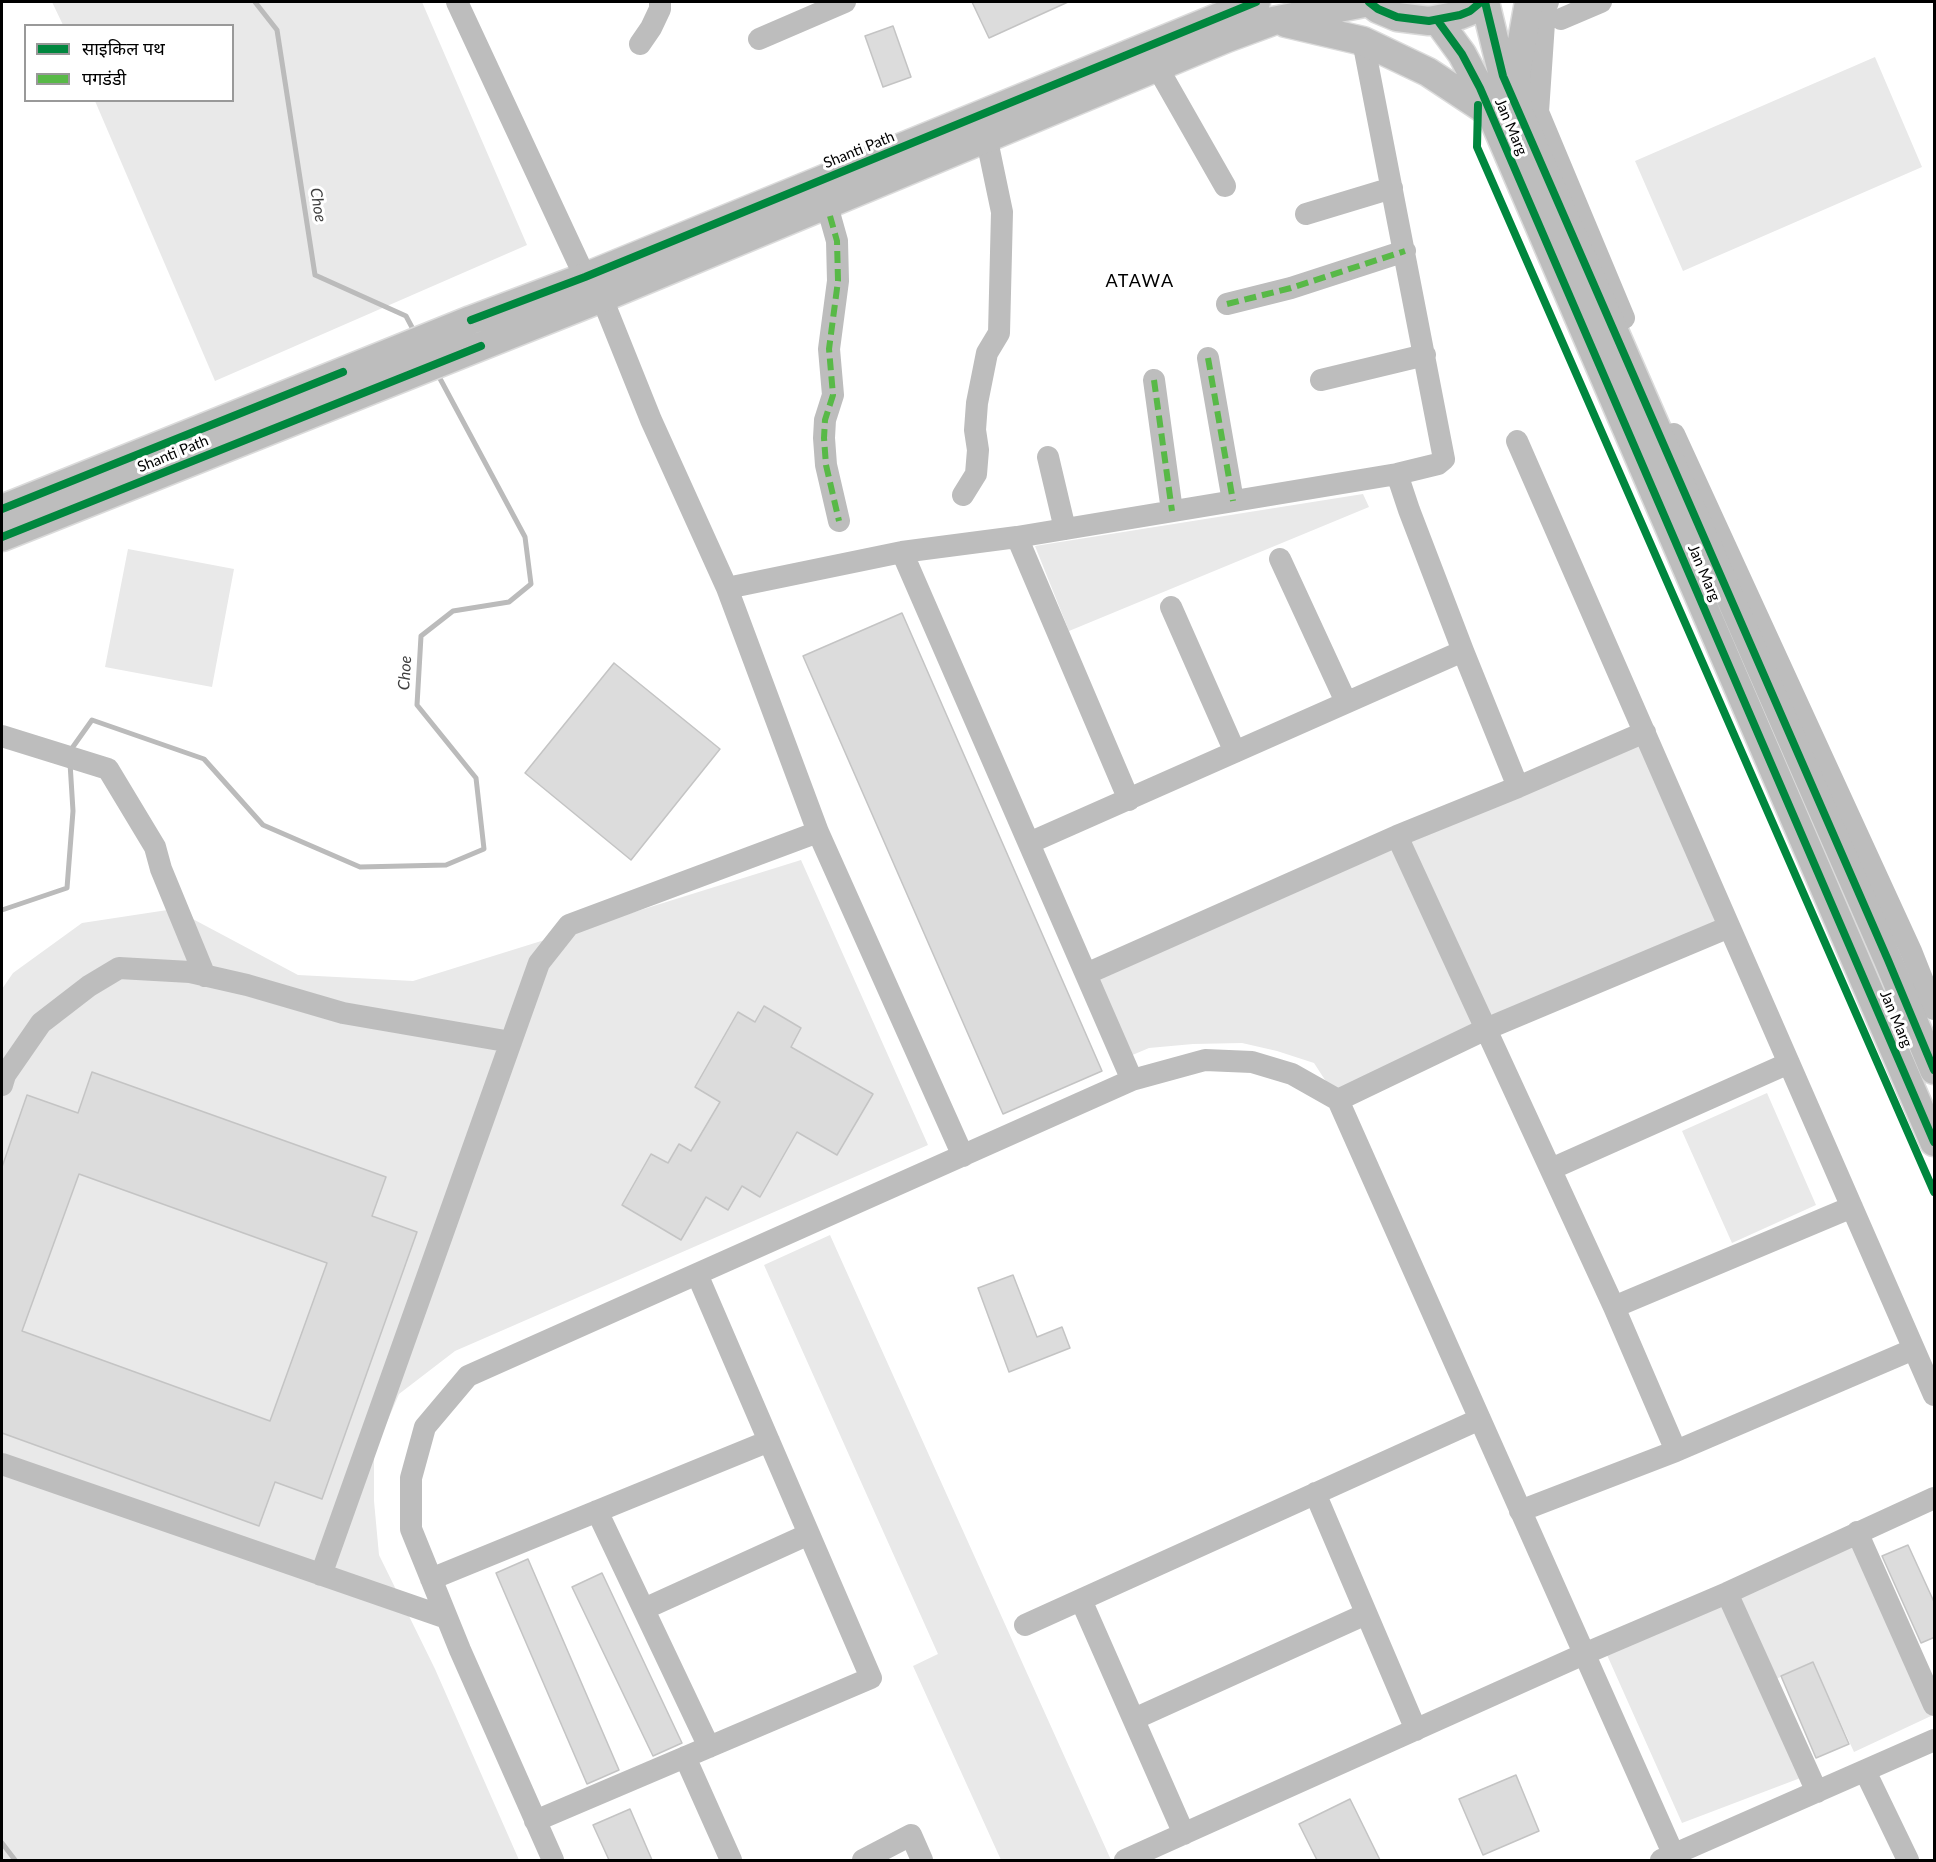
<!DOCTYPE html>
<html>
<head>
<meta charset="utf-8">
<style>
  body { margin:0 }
  #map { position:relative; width:1936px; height:1862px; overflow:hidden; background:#fff; font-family:Lato,"Noto Sans Devanagari",sans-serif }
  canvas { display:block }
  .frame { position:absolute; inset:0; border:3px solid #000; pointer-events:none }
  .legend { position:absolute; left:24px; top:24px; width:210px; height:78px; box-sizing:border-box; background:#fff; border:2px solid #999; margin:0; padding:8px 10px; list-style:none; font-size:18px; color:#000 }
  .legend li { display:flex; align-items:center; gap:12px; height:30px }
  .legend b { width:30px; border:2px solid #999 }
</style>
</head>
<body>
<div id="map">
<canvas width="1936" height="1862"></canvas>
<div class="frame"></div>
<ul class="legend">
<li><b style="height:8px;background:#00873e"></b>साइकिल पथ</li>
<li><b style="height:8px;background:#58b947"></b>पगडंडी</li>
</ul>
</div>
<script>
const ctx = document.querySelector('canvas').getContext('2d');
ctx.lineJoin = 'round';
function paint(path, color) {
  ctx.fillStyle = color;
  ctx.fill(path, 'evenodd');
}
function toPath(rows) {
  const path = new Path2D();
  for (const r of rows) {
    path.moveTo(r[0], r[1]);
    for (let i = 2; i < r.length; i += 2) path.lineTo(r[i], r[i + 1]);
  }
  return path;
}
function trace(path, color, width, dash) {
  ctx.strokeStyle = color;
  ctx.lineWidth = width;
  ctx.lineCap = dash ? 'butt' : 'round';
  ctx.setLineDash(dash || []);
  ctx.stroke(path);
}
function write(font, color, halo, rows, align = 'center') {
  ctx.font = font + ' Lato,sans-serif';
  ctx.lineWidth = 6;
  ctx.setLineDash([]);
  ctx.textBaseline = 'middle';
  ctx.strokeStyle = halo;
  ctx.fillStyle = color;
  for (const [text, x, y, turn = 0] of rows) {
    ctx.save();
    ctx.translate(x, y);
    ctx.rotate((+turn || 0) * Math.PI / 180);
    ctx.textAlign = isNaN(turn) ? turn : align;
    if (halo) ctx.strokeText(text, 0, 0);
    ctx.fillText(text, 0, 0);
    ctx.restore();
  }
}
paint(toPath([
  [52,2,422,2,527,245,215,381,95,101,232,100,232,26,63,25],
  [1404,2,1454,2,1437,7,1424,7],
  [1875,57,1922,167,1683,271,1635,161],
  [1363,494,1369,507,1069,631,1035,546],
  [128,549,234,569,212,687,105,667],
  [1645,732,1729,927,1338,1100,1314,1063,1277,1051,1242,1043,1193,1044,1149,1048,1123,1059,1086,974],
  [801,860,928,1145,455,1351,399,1394,374,1452,374,1501,379,1555,435,1669,519,1860,2,1860,2,989,13,973,82,923,174,909,298,975,413,981],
  [1767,1093,1816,1205,1732,1243,1682,1131],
  [830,1235,1111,1860,1001,1860,913,1666,938,1654,764,1265],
  [1850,1536,1931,1716,1854,1752,1813,1663,1776,1679,1735,1589],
  [1720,1596,1803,1777,1682,1823,1603,1646]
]), '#e9e9e9');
trace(toPath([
  [255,2,277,30,315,275,406,316,415,333],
  [70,751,92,720,204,759,263,825,360,867,446,865,484,849,476,778,417,705,421,636,453,611,509,602,531,584,525,537,437,373],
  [2,910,67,888,73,811,70,763],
  [2,1843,15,1860]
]), '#bbb', 5);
const building = toPath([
  [972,2,1068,2,989,38,972,2],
  [893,26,911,77,883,87,865,36,893,26],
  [902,613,1102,1071,1003,1114,803,656,902,613],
  [614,663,720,749,631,860,525,773,614,663],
  [764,1006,801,1028,791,1047,873,1094,837,1155,797,1132,760,1197,742,1186,728,1210,706,1197,681,1240,622,1205,651,1154,668,1163,679,1144,691,1151,720,1102,695,1087,738,1012,755,1022,764,1006],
  [92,1072,386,1177,372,1216,417,1232,322,1499,275,1482,259,1526,2,1433,2,1167,27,1095,78,1113,92,1072],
  [79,1174,327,1263,270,1421,22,1331,79,1174],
  [1013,1275,1037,1337,1062,1327,1070,1348,1009,1372,978,1288,1013,1275],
  [1908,1545,1935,1604,1935,1637,1921,1643,1882,1556,1908,1545],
  [528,1559,619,1770,587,1784,496,1573,528,1559],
  [602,1573,682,1743,653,1756,572,1587,602,1573],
  [1813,1662,1849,1744,1816,1758,1781,1676,1813,1662],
  [1516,1775,1539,1831,1483,1855,1459,1799,1516,1775],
  [1350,1799,1380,1860,1317,1860,1299,1824,1350,1799],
  [630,1809,652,1860,609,1860,593,1825,630,1809]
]);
paint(building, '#dcdcdc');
trace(building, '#c4c4c4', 1.5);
const major = toPath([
  [1369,2,1378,9,1397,17,1429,21,1460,15,1470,11,1481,2],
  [1485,2,1503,76,1888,960,1934,1070],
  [1438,21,1462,54,1480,88,1934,1142],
  [1286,23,1363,41,1428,72,1490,113],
  [1518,97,1516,74,1529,2],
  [2,509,471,320,585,277,1256,2],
  [2,537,602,298,1227,38,1273,21,1369,2]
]);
trace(major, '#dbdbdb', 31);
trace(toPath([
  [457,2,585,277],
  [1548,2,1545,8,1538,112,1624,318],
  [1561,19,1601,2],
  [759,39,845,2],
  [640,44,651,28,660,9,660,2],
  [1164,79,1225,186],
  [1306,214,1392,188],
  [830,216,837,241,838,281,829,349,833,395,825,420,824,438,826,465,839,521],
  [602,298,651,420,727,588,818,832,963,1156],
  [1227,304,1291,288,1405,251],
  [1208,358,1233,501],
  [1154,380,1172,511],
  [1321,380,1425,355],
  [1674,434,1911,951,1934,1009],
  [1517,441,1934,1395],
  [1048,457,1065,529],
  [1397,474,1409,510,1463,651,1518,787],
  [963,495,976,474,978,450,975,430,977,403,987,353,999,333,1002,212,989,150],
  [1017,537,1129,800],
  [902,552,1132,1080],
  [1280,559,1346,702],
  [727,588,902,552,1017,537,1397,474,1438,464,1444,459,1363,41],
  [1171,607,1235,752],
  [2,736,108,769,155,847,161,869,205,976],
  [1397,836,1614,1307,1676,1451],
  [1029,843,1463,651],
  [1086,974,1397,836,1518,787,1645,732],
  [2,1085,5,1075,41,1023,89,986,119,968,190,972,247,985,343,1013,511,1042],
  [1338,1100,1486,1029,1729,927],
  [1551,1169,1789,1063],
  [1614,1307,1852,1207],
  [2,1464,447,1618],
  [1315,1493,1416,1730],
  [597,1511,709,1747],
  [1520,1511,1676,1451,1914,1349],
  [1857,1532,1934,1705],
  [321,1575,539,963,569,925,818,832],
  [431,1579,769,1441],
  [1727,1593,1817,1792],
  [1081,1600,1184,1834],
  [644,1609,809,1534],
  [1025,1625,1480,1419],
  [1134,1719,1366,1614],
  [685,1757,731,1860],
  [1865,1771,1908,1860],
  [535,1821,871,1678,697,1274],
  [553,1860,460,1650,411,1529,411,1478,425,1427,468,1376,1132,1080,1205,1060,1252,1062,1292,1074,1338,1100,1676,1860],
  [863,1860,911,1835,922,1860],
  [1125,1860,1584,1654,1727,1593,1934,1498],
  [1661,1860,1934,1740]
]), '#bdbdbd', 22);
trace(major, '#bdbdbd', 28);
trace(toPath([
  [830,216,837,241,838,281,829,349,833,395,825,420,824,438,826,465,839,521],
  [1227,304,1291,288,1405,251],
  [1208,358,1233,501],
  [1154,380,1172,511]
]), '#58b947', 6, [12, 6]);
trace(toPath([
  [1369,2,1378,9,1397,17,1429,21,1460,15,1470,11,1481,2],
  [1485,2,1503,76,1888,960,1934,1070],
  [1438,21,1462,54,1480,88,1934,1142],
  [1478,105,1477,147,1934,1192],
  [471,320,585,277,1256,2],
  [2,509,343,372],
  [2,537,481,346]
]), '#00873e', 8);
write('15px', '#000', '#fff', [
  ["Jan Marg",1511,127,67],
  ["Shanti Path",859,150,-22],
  ["Shanti Path",173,454,-22],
  ["Jan Marg",1704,573,67],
  ["Jan Marg",1896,1019,67]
]);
write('italic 16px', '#3f3f3f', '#fff', [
  ["Choe",318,205,81],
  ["Choe",405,673,-86]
]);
ctx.letterSpacing = '1.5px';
write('18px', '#000', '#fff', [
  ["ATAWA",1140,281]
]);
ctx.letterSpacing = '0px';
</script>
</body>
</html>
